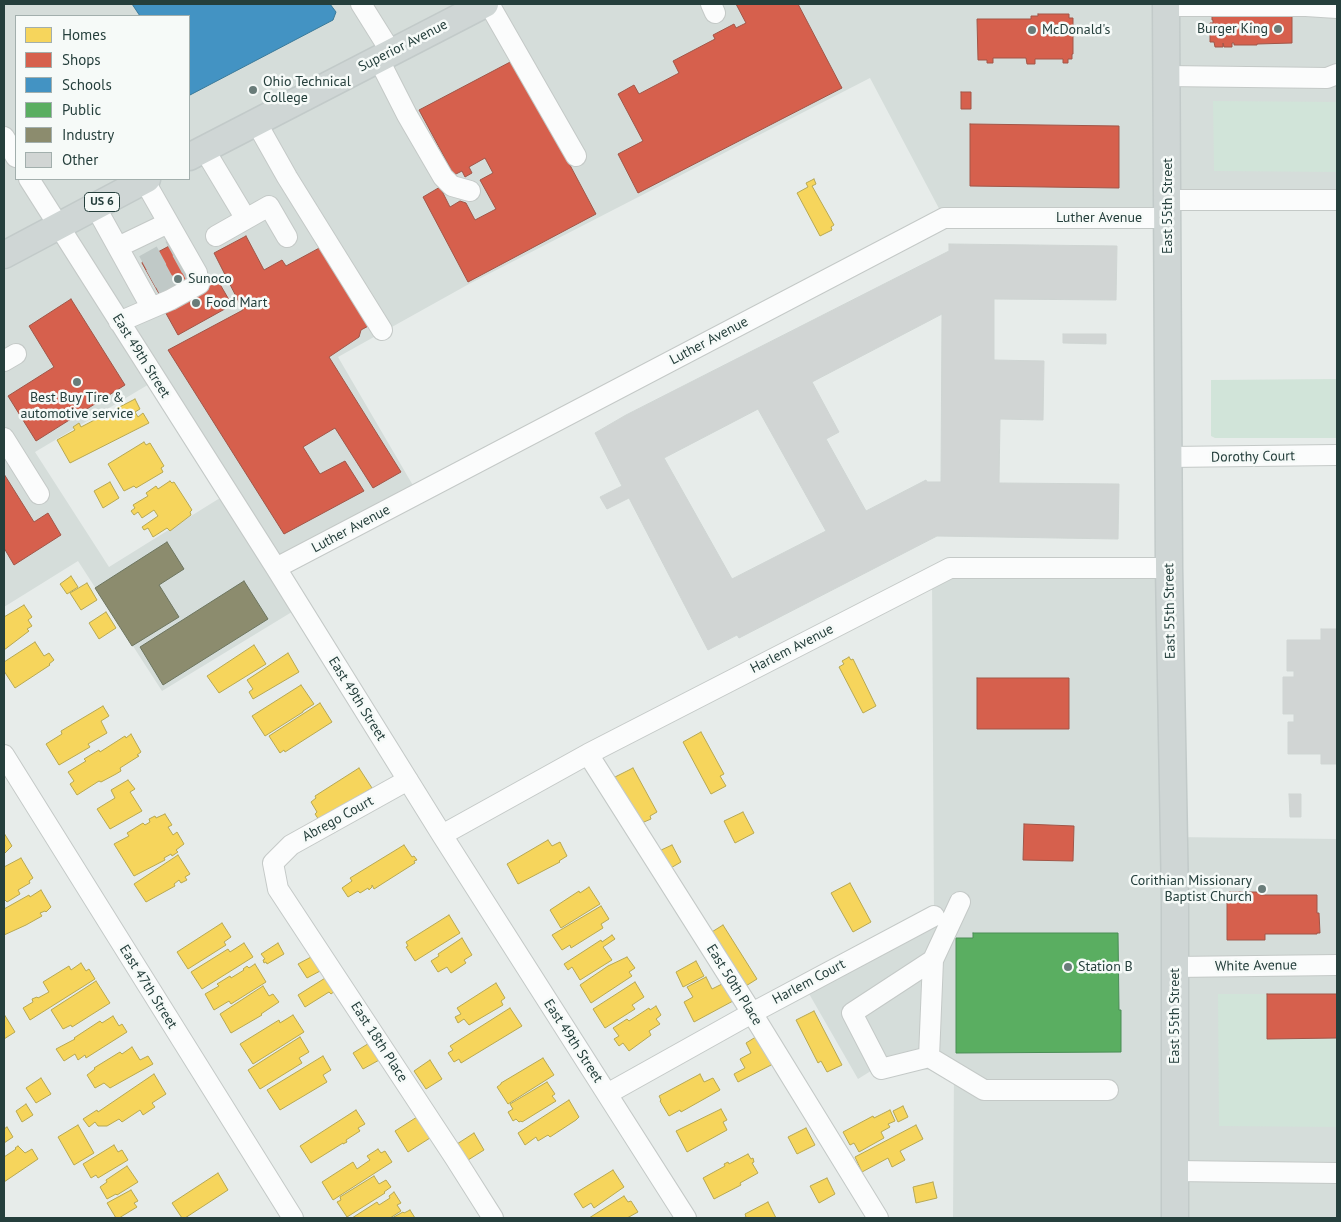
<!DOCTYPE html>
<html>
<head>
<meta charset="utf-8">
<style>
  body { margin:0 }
  #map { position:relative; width:1341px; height:1222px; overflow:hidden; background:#e7ecea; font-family:"PT Sans",sans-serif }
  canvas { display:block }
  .frame { position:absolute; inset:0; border:5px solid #253f3c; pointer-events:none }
  .legend { position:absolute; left:15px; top:15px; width:175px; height:165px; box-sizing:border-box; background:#f6faf8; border:1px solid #a2afad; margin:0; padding:6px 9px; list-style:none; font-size:15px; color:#253f3c }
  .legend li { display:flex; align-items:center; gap:10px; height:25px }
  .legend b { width:25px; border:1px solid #a2afad }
</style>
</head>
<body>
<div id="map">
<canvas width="1341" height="1222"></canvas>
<div class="frame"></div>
<ul class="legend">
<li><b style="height:14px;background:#f6d55c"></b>Homes</li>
<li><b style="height:14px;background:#d6604d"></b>Shops</li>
<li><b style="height:14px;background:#4393c3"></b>Schools</li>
<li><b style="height:14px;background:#5aae61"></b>Public</li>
<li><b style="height:14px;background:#8c8c6e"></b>Industry</li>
<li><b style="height:14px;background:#d1d5d4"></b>Other</li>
</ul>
</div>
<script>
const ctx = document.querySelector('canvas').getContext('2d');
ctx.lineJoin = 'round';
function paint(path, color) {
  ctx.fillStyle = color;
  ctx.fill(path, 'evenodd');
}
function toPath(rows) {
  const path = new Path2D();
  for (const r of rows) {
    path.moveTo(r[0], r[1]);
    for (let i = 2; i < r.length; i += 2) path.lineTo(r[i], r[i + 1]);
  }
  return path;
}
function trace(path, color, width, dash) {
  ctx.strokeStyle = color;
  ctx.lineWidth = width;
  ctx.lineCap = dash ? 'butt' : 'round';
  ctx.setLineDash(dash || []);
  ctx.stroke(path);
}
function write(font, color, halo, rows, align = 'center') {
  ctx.font = font + ' "PT Sans",sans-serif';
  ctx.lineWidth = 5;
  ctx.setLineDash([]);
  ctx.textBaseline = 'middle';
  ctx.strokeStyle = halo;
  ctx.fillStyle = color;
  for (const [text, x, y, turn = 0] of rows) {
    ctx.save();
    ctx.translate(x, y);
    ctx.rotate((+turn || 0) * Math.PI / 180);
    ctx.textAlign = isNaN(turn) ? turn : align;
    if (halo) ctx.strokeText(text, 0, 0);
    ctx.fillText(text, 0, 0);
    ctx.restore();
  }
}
paint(toPath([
  [4,4,1337,4,1337,200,1168,200,1168,218,944,218,870,78,469,284,338,357,418,494,277,568,300,607,162,691,78,561,4,607],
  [16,16,189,16,189,179,16,179],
  [156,380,228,493,109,567,35,452],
  [1169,568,1174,837,1337,839,1337,1218,953,1218,954,1070,874,1069,858,1079,804,985,934,916,932,577]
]), '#d5ddda');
paint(toPath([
  [1213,101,1337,102,1337,172,1214,171],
  [1337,379,1337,438,1215,438,1211,436,1211,380],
  [1218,994,1337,994,1337,1127,1219,1126]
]), '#d1e4d9');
const homes = toPath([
  [814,179,816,184,812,186,834,225,831,227,832,230,820,236,797,193,808,187,806,183,814,179],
  [135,399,140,409,135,412,138,417,143,413,149,423,70,463,57,440,75,430,73,427,79,423,81,427,135,399],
  [144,442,146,445,150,443,164,466,161,468,163,472,136,488,134,486,124,491,108,464,144,442],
  [170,481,172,483,174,482,192,510,190,512,191,515,170,531,167,528,153,537,148,528,144,530,142,527,158,516,154,510,142,518,138,512,134,515,131,511,135,508,133,505,148,496,146,493,156,486,158,489,170,481],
  [110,482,119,498,103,508,94,491,110,482],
  [71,576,78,587,67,594,60,584,71,576],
  [87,583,97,600,81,610,70,593,87,583],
  [24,605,32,617,28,620,32,626,27,629,29,631,4,650,4,617,24,605],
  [106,612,116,628,99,639,89,623,106,612],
  [35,642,44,656,49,653,54,660,49,664,50,665,15,688,4,671,4,662,35,642],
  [254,645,266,664,219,693,207,676,254,645],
  [288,653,299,672,253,699,249,692,253,689,247,680,288,653],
  [849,657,851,660,853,659,876,706,863,713,839,667,844,664,842,661,849,657],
  [301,685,314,704,303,711,303,712,265,736,252,716,301,685],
  [320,703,332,722,285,752,284,750,280,753,269,736,320,703],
  [103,706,109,716,101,721,107,733,88,744,90,747,59,765,46,744,62,734,61,731,103,706],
  [701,732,724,774,720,776,726,786,711,794,683,742,701,732],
  [131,734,141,752,137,755,139,756,120,768,121,771,116,774,101,782,99,781,77,795,70,784,74,781,68,772,86,761,84,759,99,750,100,752,125,736,126,738,131,734],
  [359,768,372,788,319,820,315,814,317,812,311,802,316,798,315,796,359,768],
  [633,768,657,812,650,816,651,819,644,822,642,820,638,822,615,777,633,768],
  [128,780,135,789,130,792,142,811,110,829,97,809,115,798,111,790,128,780],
  [743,812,754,833,735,843,724,821,743,812],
  [165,814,172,825,168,827,173,835,177,832,184,844,176,850,178,852,172,856,171,854,164,858,165,860,134,876,114,844,129,836,127,833,143,823,145,825,150,822,149,819,155,816,156,818,165,814],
  [4,833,12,846,4,854,4,833],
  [548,840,552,846,560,842,567,856,559,861,560,862,518,884,507,864,548,840],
  [404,845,412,857,414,856,417,860,414,861,415,863,374,889,372,885,372,887,369,890,368,888,360,893,358,891,348,897,342,888,352,881,350,878,404,845],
  [672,845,681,862,669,869,659,851,672,845],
  [178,855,190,874,185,877,187,880,181,883,179,880,174,884,175,886,146,902,134,884,178,855],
  [21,858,33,878,29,881,30,883,18,890,20,894,7,902,4,899,4,867,21,858],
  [850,883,871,922,853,932,831,893,850,883],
  [589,887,600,904,561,928,550,910,579,891,580,893,589,887],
  [41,890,51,907,46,912,45,911,40,913,42,916,26,925,4,935,4,909,29,895,30,897,41,890],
  [601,906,609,919,601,924,603,928,571,948,570,945,562,950,552,935,601,906],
  [449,915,460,933,415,961,406,947,408,946,406,942,449,915],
  [222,923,231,937,224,942,226,945,188,969,177,952,222,923],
  [723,925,757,979,741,989,707,935,723,925],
  [612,935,615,939,603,947,612,960,580,980,572,967,568,970,564,964,601,940,602,942,612,935],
  [462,938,472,955,464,960,466,963,451,973,447,967,438,972,431,961,439,956,438,954,462,938],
  [244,943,253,957,202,989,191,972,228,949,230,952,244,943],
  [278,943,284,954,267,964,266,962,264,963,263,960,265,959,261,954,278,943],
  [313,956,322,970,307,978,298,964,313,956],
  [627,957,635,968,629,972,632,976,591,1003,580,985,608,966,627,957],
  [696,961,704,976,683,987,676,972,696,961],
  [81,963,86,971,89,969,95,979,30,1020,23,1008,33,1002,32,999,37,997,38,998,49,992,43,982,69,966,71,970,81,963],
  [255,964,266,982,231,1004,229,1001,214,1010,205,994,219,986,217,984,230,976,231,978,244,970,243,969,247,966,249,968,255,964],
  [330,975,335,991,331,994,329,992,305,1007,298,995,330,975],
  [706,977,712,989,722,984,733,1001,694,1022,684,1002,693,997,687,987,706,977],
  [96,981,110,1003,72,1027,71,1025,63,1029,51,1010,96,981],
  [635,982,644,997,632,1005,635,1009,605,1028,593,1009,635,982],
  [496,983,505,998,501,1001,503,1005,469,1025,464,1019,458,1023,455,1017,461,1014,457,1008,496,983],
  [263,986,269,996,273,994,279,1002,261,1014,262,1015,231,1033,220,1014,263,986],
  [656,1006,661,1015,656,1019,660,1024,649,1031,651,1035,629,1051,623,1043,619,1046,614,1039,619,1036,613,1028,627,1019,629,1021,649,1008,650,1010,656,1006],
  [510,1008,522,1026,461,1063,459,1059,454,1062,448,1053,453,1050,450,1046,510,1008],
  [814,1011,842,1065,827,1072,821,1061,818,1063,796,1020,814,1011],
  [4,1014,15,1032,4,1039,4,1014],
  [293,1015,304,1032,253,1064,240,1044,279,1020,280,1023,293,1015],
  [113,1016,119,1026,122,1024,127,1032,86,1058,85,1055,78,1060,75,1054,64,1061,56,1049,75,1039,74,1038,100,1021,102,1023,113,1016],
  [759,1035,775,1063,738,1082,734,1074,745,1068,740,1059,751,1053,746,1043,759,1035],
  [300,1037,309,1052,299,1058,302,1063,260,1089,248,1070,300,1037],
  [371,1042,381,1059,363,1069,353,1053,371,1042],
  [132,1047,140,1060,148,1056,153,1064,110,1088,104,1083,95,1088,87,1075,95,1069,94,1068,120,1052,122,1054,132,1047],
  [323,1056,331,1070,323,1075,327,1082,280,1110,267,1090,323,1056],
  [543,1058,554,1075,508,1104,497,1087,501,1084,501,1083,543,1058],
  [430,1060,442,1079,426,1089,414,1071,430,1060],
  [154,1074,166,1094,152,1103,155,1107,143,1115,140,1110,122,1122,119,1119,107,1126,98,1126,95,1122,89,1127,83,1119,97,1110,98,1112,154,1074],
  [700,1074,704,1082,713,1078,720,1090,681,1112,680,1110,669,1116,660,1101,661,1100,659,1096,700,1074],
  [41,1078,51,1094,36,1103,26,1088,41,1078],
  [547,1082,555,1094,552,1096,556,1101,522,1122,521,1121,519,1122,516,1119,513,1121,508,1112,513,1109,510,1104,547,1082],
  [569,1100,579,1117,576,1120,550,1137,548,1135,538,1141,536,1137,525,1145,518,1133,569,1100],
  [26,1104,33,1115,22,1122,16,1111,26,1104],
  [903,1106,908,1117,898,1122,893,1111,903,1106],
  [721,1109,727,1120,723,1122,727,1130,687,1152,676,1131,721,1109],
  [356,1110,365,1124,358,1128,360,1131,346,1140,347,1142,343,1144,343,1143,311,1163,300,1146,356,1110],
  [890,1110,895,1121,888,1124,890,1127,881,1132,884,1138,859,1152,854,1143,850,1145,843,1132,873,1116,874,1118,890,1110],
  [417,1117,430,1138,408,1152,395,1131,417,1117],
  [78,1125,94,1153,74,1165,58,1137,78,1125],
  [916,1125,923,1139,900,1151,905,1160,892,1167,888,1158,862,1172,855,1157,916,1125],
  [7,1127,13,1137,4,1143,4,1129,7,1127],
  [806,1128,815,1145,797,1154,788,1137,806,1128],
  [474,1133,484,1150,468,1160,457,1144,474,1133],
  [114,1145,118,1152,122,1150,128,1160,98,1178,96,1175,91,1178,83,1164,114,1145],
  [18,1146,25,1153,32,1149,38,1159,4,1182,4,1157,16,1149,15,1148,18,1146],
  [378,1149,381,1153,385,1151,392,1162,333,1200,322,1182,353,1162,357,1169,370,1160,367,1156,378,1149],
  [748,1154,751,1159,753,1158,754,1162,752,1163,758,1173,740,1183,741,1185,714,1199,703,1178,725,1166,724,1164,728,1162,729,1164,748,1154],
  [127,1166,138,1182,117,1195,116,1194,107,1199,100,1187,107,1182,106,1180,127,1166],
  [613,1170,624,1187,594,1208,591,1203,583,1208,574,1194,613,1170],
  [218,1173,228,1190,185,1218,182,1218,172,1203,218,1173],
  [374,1176,379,1184,386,1180,391,1187,384,1192,385,1193,347,1217,337,1202,341,1200,340,1197,374,1176],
  [827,1178,835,1194,819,1203,810,1186,827,1178],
  [933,1182,937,1198,916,1203,913,1187,933,1182],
  [131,1190,138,1201,134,1203,137,1207,119,1218,116,1218,107,1203,131,1190],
  [394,1192,401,1203,397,1205,401,1211,390,1218,352,1218,377,1202,379,1205,390,1198,389,1196,394,1192],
  [624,1196,628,1202,631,1201,638,1212,627,1218,589,1218,624,1196],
  [768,1202,776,1218,742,1218,746,1217,745,1214,768,1202],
  [410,1210,415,1218,392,1218,403,1212,404,1213,410,1210]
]);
paint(homes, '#f6d55c');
trace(homes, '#b7a852', 1);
const shops = toPath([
  [736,4,798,4,842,88,638,193,618,154,643,141,618,94,634,85,639,94,679,73,673,61,715,39,713,35,734,24,736,28,746,23,736,4],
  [1212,8,1292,10,1292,43,1257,44,1257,45,1234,45,1234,43,1232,43,1232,47,1224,47,1223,43,1223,47,1215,47,1214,42,1210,42,1210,23,1213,23,1213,20,1212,20,1212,8],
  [1038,14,1069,14,1069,18,1073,18,1073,54,1072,54,1072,59,1068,59,1068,63,1063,63,1063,59,1035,59,1035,64,1027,64,1026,58,993,58,993,63,987,63,987,60,978,60,977,19,1031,19,1031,16,1038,16,1038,14],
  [514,60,596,214,468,282,423,197,440,187,450,207,460,201,466,203,475,220,496,209,480,180,493,173,485,158,469,167,472,173,465,177,462,171,454,175,419,110,514,60],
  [961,92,971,92,971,109,961,109,961,92],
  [970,124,1119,126,1119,188,970,186,970,124],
  [246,236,264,270,282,260,286,266,323,246,372,324,361,330,359,337,329,357,401,472,373,488,335,428,303,447,320,474,345,461,364,491,284,534,168,350,243,310,214,253,246,236],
  [171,245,192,284,162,299,142,263,143,260,171,245],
  [217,279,232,305,178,335,163,308,217,279],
  [71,299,125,385,36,441,8,396,54,367,29,326,71,299],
  [4,474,34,522,48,513,61,535,14,565,4,548,4,474],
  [977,678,1069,678,1069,729,977,729,977,678],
  [1024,824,1074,826,1073,861,1023,860,1024,824],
  [1230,892,1260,892,1260,895,1317,895,1317,913,1319,913,1320,933,1317,933,1317,934,1265,934,1265,940,1227,940,1227,900,1230,900,1230,892],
  [1267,994,1337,994,1337,1038,1267,1039,1267,994]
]);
paint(shops, '#d6604d');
trace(shops, '#a15648', 1);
const schools = toPath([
  [132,4,330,4,336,12,333,20,190,95,189,93,189,16,140,16,132,4]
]);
paint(schools, '#4393c3');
trace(schools, '#3a7a9a', 1);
const public = toPath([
  [973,933,1118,933,1119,1010,1121,1010,1121,1052,956,1053,956,938,973,938,973,933]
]);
paint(public, '#5aae61');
trace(public, '#4a8d56', 1);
const industry = toPath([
  [167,542,184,569,159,585,179,617,132,646,95,588,167,542],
  [244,581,268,619,163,685,140,647,244,581]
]);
paint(industry, '#8c8c6e');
trace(industry, '#6d755f', 1);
const building = toPath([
  [949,244,1117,246,1116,300,994,299,994,360,1044,361,1043,420,1000,419,999,483,1119,484,1118,539,937,536,739,638,737,635,708,650,629,498,607,509,600,497,622,486,595,433,626,415,949,251,949,244],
  [942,314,941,482,927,482,926,480,866,511,826,439,839,432,812,382,942,314],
  [758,409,826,531,732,579,664,458,758,409],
  [1063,334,1106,334,1106,344,1063,343,1063,334],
  [1321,629,1337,629,1337,764,1321,764,1321,754,1288,754,1288,722,1294,722,1294,714,1283,714,1283,677,1294,677,1294,671,1287,671,1287,640,1321,640,1321,629],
  [1289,794,1301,794,1301,817,1290,817,1289,794]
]);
paint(building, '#d1d5d4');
trace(building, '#cfd5d3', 1);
trace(toPath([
  [144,265,175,248],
  [151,279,182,262],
  [159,293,190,277]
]), '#c0c9c7', 20, [20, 10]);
const minor = toPath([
  [361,4,391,52],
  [489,4,576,156],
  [711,4,715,13],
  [1166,6,1306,6,1337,8],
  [378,58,407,115,443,177,452,186,470,191],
  [1167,76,1327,78,1337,74],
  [256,122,287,177,382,330],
  [4,137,16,157],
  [204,149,246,219,269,206,287,237],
  [29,179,276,568,442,835,686,1218],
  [1168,200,1337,200],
  [95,206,151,307],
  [216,236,246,219],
  [118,247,168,223],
  [119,322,170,300,199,284,197,273,144,180],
  [4,361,16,354],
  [4,438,39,494],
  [1169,457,1337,455],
  [276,568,944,218,1168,218],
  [588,754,752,1013,878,1218],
  [4,755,293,1218],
  [408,780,291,845,273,863,278,889,455,1158,493,1218],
  [442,835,588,754,950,568,1169,568],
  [933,960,929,1057,881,1069,852,1013,933,960,960,902],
  [1175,967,1337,965],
  [929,1057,984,1090,1108,1090],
  [607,1094,752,1013,934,916],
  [1175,1171,1337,1173]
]);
const major = toPath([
  [1166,4,1169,568,1175,899,1175,1218],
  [189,157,485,4],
  [4,255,147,179]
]);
trace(minor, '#c4c9c7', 22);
trace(major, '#c2cac9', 29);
trace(minor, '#fbfcfc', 20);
trace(major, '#cfd6d5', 26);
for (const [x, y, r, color] of [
  [1278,29,5,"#697c79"],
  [1032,30,5,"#697c79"],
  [253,90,5,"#697c79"],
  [178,279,5,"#697c79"],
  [196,303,5,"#697c79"],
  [77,382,5,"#697c79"],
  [1262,889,5,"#697c79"],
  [1068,967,5,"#697c79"]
]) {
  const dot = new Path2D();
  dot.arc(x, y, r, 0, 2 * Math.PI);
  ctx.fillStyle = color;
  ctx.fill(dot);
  trace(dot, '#f6faf8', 2);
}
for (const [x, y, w] of [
  [102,202,35]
]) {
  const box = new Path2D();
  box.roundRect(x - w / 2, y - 9.5, w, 19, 4);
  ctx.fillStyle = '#f6faf8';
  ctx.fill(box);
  trace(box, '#253f3c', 1);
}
write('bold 12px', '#253f3c', null, [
  ["US 6",102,202]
]);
write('14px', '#253f3c', '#f6faf8', [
  ["Burger King",1268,29,"right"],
  ["McDonald's",1042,30],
  ["Ohio Technical",263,82],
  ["College",263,98],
  ["Sunoco",188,279],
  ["Food Mart",206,303],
  ["Best Buy Tire &",77,398,"center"],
  ["automotive service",77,414,"center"],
  ["Corithian Missionary",1252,881,"right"],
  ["Baptist Church",1252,897,"right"],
  ["Station B",1078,967]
], 'left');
write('14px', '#253f3c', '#f6faf8', [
  ["Superior Avenue",403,46,-27],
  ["East 55th Street",1168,206,-90],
  ["Luther Avenue",1099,218],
  ["Luther Avenue",709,341,-28],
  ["East 49th Street",141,356,58],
  ["Dorothy Court",1253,457,-1],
  ["Luther Avenue",351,529,-28],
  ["East 55th Street",1170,611,-91],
  ["Harlem Avenue",792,649,-27],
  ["East 49th Street",357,699,58],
  ["Abrego Court",338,819,-29],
  ["White Avenue",1256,966,-1],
  ["Harlem Court",809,982,-28],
  ["East 50th Place",734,985,58],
  ["East 47th Street",148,987,58],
  ["East 55th Street",1175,1016,-90],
  ["East 49th Street",573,1041,57],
  ["East 18th Place",379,1042,57]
]);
</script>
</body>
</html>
